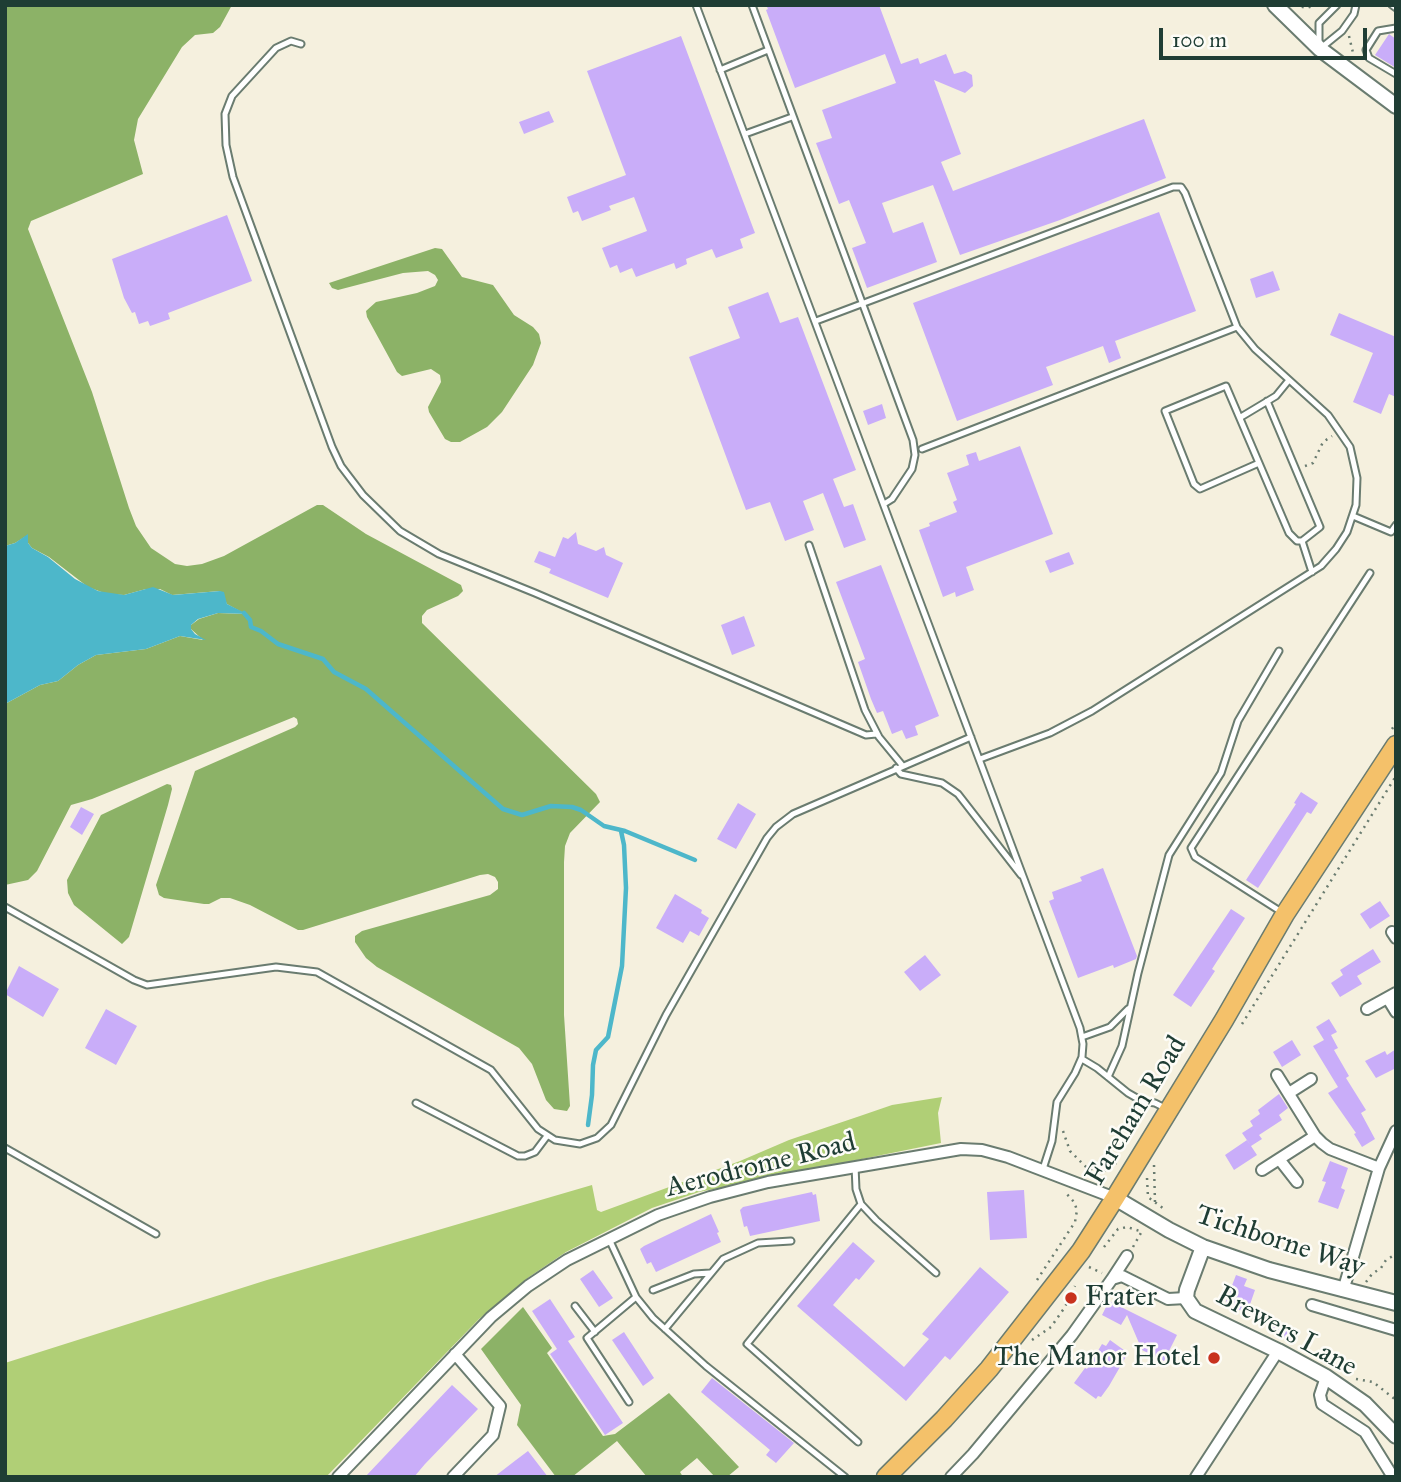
<!DOCTYPE html>
<html>
<head>
<meta charset="utf-8">
<style>
  body { margin:0 }
  #map { position:relative; width:1401px; height:1482px; overflow:hidden; background:#f5f0de; font-family:"IM FELL Great Primer",serif }
  canvas { display:block }
  .frame { position:absolute; inset:0; border:7px solid #1f3d34; pointer-events:none }
  .scale { position:absolute; left:1159px; top:28px; width:208px; height:32px; box-sizing:border-box; border:4px solid #1f3d34; border-top:0; padding-left:9px; font-size:21px; line-height:24px; white-space:nowrap; color:#1f3d34; -webkit-text-stroke:5px #fdfcf7; paint-order:stroke }
</style>
</head>
<body>
<div id="map">
<canvas width="1401" height="1482"></canvas>
<div class="frame"></div>
<div class="scale">100 m</div>
</div>
<script>
const ctx = document.querySelector('canvas').getContext('2d');
ctx.lineJoin = 'round';
function paint(path, color) {
  ctx.fillStyle = color;
  ctx.fill(path, 'evenodd');
}
function toPath(rows) {
  const path = new Path2D();
  for (const r of rows) {
    path.moveTo(r[0], r[1]);
    for (let i = 2; i < r.length; i += 2) path.lineTo(r[i], r[i + 1]);
  }
  return path;
}
function trace(path, color, width, dash) {
  ctx.strokeStyle = color;
  ctx.lineWidth = width;
  ctx.lineCap = dash ? 'butt' : 'round';
  ctx.setLineDash(dash || []);
  ctx.stroke(path);
}
function write(font, color, halo, rows, align = 'center') {
  ctx.font = font + ' "IM FELL Great Primer",serif';
  ctx.lineWidth = 5;
  ctx.setLineDash([]);
  ctx.textBaseline = 'middle';
  ctx.strokeStyle = halo;
  ctx.fillStyle = color;
  for (const [text, x, y, turn = 0] of rows) {
    ctx.save();
    ctx.translate(x, y);
    ctx.rotate((+turn || 0) * Math.PI / 180);
    ctx.textAlign = isNaN(turn) ? turn : align;
    if (halo) ctx.strokeText(text, 0, 0);
    ctx.fillText(text, 0, 0);
    ctx.restore();
  }
}
paint(toPath([
  [942,1097,938,1113,941,1143,699,1192,652,1208,566,1252,529,1277,479,1319,326,1477,5,1477,5,1363,267,1280,592,1185,597,1210,601,1212,740,1161,789,1140,860,1116,892,1105]
]), '#b0cf76');
paint(toPath([
  [5,5,232,5,220,27,213,33,195,35,182,47,138,119,134,140,143,174,31,221,28,229,92,392,129,508,136,526,151,548,175,564,187,566,202,564,224,556,317,505,323,505,366,534,461,585,463,591,458,596,427,610,422,616,422,623,596,794,600,802,570,833,565,846,564,862,564,1015,570,1106,567,1111,554,1109,546,1100,532,1064,519,1048,377,967,366,958,355,942,355,936,362,931,490,895,498,889,498,882,495,877,488,874,480,875,303,930,298,930,250,905,230,898,221,898,209,904,204,904,164,898,159,895,156,885,195,771,295,727,298,724,297,719,294,717,92,799,71,805,37,871,28,880,5,885,5,704,40,685,58,681,78,665,96,655,146,649,180,636,203,640,191,629,191,625,199,619,218,613,245,614,227,604,220,591,172,595,160,589,146,589,124,595,107,594,88,587,49,557,32,548,28,543,28,535,15,543,5,546],
  [435,248,442,249,462,277,493,285,514,315,533,327,539,334,541,343,533,365,502,412,487,427,460,442,451,442,445,439,429,412,428,407,441,382,440,375,431,369,402,376,397,372,367,317,366,311,376,302,417,293,435,286,438,280,435,275,428,271,403,273,338,290,332,288,329,283],
  [167,784,171,785,172,789,168,805,129,937,122,944,74,905,68,893,67,880,101,815],
  [523,1307,552,1348,547,1353,603,1436,615,1434,669,1393,739,1467,727,1477,715,1477,697,1458,680,1472,683,1477,647,1477,617,1441,572,1477,556,1477,517,1425,521,1405,481,1349]
]), '#8cb267');
paint(toPath([
  [28,534,28,543,32,548,48,557,75,579,98,591,124,595,153,587,173,595,220,591,224,592,227,604,247,614,218,613,198,619,191,625,191,629,195,634,206,640,180,636,146,649,96,655,78,665,58,681,40,685,5,704,5,546,15,543]
]), '#4db7ca');
trace(toPath([
  [244,613,250,620,251,627,261,631,278,644,323,659,334,672,366,689,503,809,522,815,551,806,572,807,581,810,604,826,625,831,695,860],
  [588,1125,592,1095,593,1065,596,1050,608,1037,622,966,626,888,624,845,621,831]
]), '#4db7ca', 4.5);
paint(toPath([
  [766,5,879,5,901,64,918,58,920,64,946,54,954,74,965,71,972,75,973,86,965,93,934,80,961,154,941,162,953,191,1144,119,1166,178,1060,220,960,255,933,185,882,203,893,233,923,222,937,262,867,288,852,248,866,243,849,200,839,204,816,143,832,138,822,110,896,83,885,54,795,88,766,10,768,9],
  [1389,34,1396,39,1396,68,1375,55],
  [681,36,755,233,740,239,743,248,716,258,712,249,686,259,687,264,676,269,674,263,636,277,632,268,620,273,617,265,610,268,602,248,647,231,634,197,609,206,611,210,582,221,578,211,573,213,567,197,626,175,587,71],
  [549,111,554,122,524,134,519,122],
  [1159,212,1196,311,1115,341,1121,358,1109,363,1103,346,1046,367,1053,385,957,421,913,303],
  [227,215,252,281,168,313,170,319,150,326,148,321,139,324,135,312,132,313,124,298,112,259],
  [1273,271,1280,290,1256,298,1250,279],
  [768,292,780,323,798,317,856,470,833,479,844,507,853,504,866,540,844,548,823,493,803,501,814,530,785,541,770,502,746,510,689,357,740,338,728,307],
  [1339,313,1396,337,1396,397,1389,394,1381,414,1353,402,1373,353,1330,335],
  [882,404,886,418,868,425,863,411],
  [1020,446,1053,534,966,567,974,590,956,597,955,592,943,597,919,530,930,526,929,523,957,512,953,502,957,500,947,473,969,465,966,455,976,452,979,461],
  [576,532,578,544,596,551,604,547,606,555,623,563,608,598,549,573,551,569,534,562,539,551,555,557,563,537,568,539],
  [1069,552,1074,564,1050,573,1045,561],
  [881,565,939,716,915,726,918,735,906,739,902,730,892,734,883,711,877,713,871,699,858,662,865,659,836,582],
  [744,616,755,646,732,655,721,625],
  [1301,792,1318,803,1311,814,1307,812,1258,888,1246,880,1296,804,1294,803],
  [738,803,756,814,736,849,717,839],
  [81,807,94,814,82,835,70,827],
  [1103,868,1137,956,1136,959,1114,968,1113,965,1078,978,1049,901,1054,899,1052,892,1082,881,1080,877],
  [675,894,702,910,701,913,709,918,699,936,690,931,683,943,656,928],
  [1380,901,1390,916,1370,929,1360,914],
  [1231,909,1245,918,1212,969,1215,971,1191,1007,1173,995],
  [1373,949,1381,962,1357,976,1362,984,1340,997,1331,983,1343,975,1340,970],
  [925,955,941,975,920,991,904,972],
  [19,966,59,989,43,1017,5,994],
  [106,1009,137,1026,116,1065,85,1048],
  [1329,1019,1337,1032,1331,1035,1338,1048,1334,1050,1349,1076,1346,1078,1366,1110,1361,1113,1375,1139,1362,1147,1354,1134,1356,1133,1328,1093,1338,1087,1313,1046,1324,1040,1316,1027],
  [1292,1040,1301,1055,1282,1067,1273,1052],
  [1396,1049,1396,1068,1376,1078,1365,1061,1385,1051,1387,1055],
  [1279,1094,1288,1108,1279,1115,1282,1120,1259,1135,1262,1139,1251,1146,1242,1133,1253,1126,1250,1121,1260,1114,1258,1110],
  [1247,1140,1257,1155,1234,1170,1225,1155],
  [1330,1161,1348,1168,1341,1188,1345,1190,1338,1209,1318,1202,1326,1182,1322,1181],
  [1024,1190,1027,1238,990,1240,987,1192],
  [812,1192,813,1195,816,1194,820,1221,750,1236,747,1226,744,1227,740,1210,743,1207],
  [711,1214,719,1232,717,1233,721,1242,656,1272,651,1262,647,1264,640,1249,644,1246],
  [853,1242,875,1261,859,1280,856,1278,833,1305,904,1367,929,1339,922,1334,980,1267,1009,1292,950,1360,945,1356,906,1401,797,1306],
  [593,1270,613,1298,599,1307,580,1279],
  [1236,1275,1247,1279,1244,1286,1255,1290,1247,1313,1225,1304],
  [550,1299,575,1337,568,1341,623,1423,605,1435,550,1354,557,1349,532,1311],
  [1109,1301,1177,1335,1164,1361,1142,1350,1127,1315,1121,1325,1102,1315],
  [1274,1321,1299,1333,1294,1343,1268,1331],
  [624,1332,654,1378,643,1386,612,1340],
  [1110,1340,1128,1353,1109,1386,1101,1397,1098,1396,1096,1399,1074,1383,1085,1368,1087,1369,1102,1344,1106,1346],
  [712,1378,794,1443,776,1463,766,1455,770,1450,701,1392],
  [452,1385,478,1409,425,1464,414,1477,365,1477],
  [528,1451,548,1477,494,1477,516,1460]
]), '#c9adf9');
const service = toPath([
  [696,5,1080,1028,1083,1044,1082,1057,1075,1073,1057,1102,1052,1141,1043,1169],
  [752,5,913,440,915,455,912,469,892,499,884,504],
  [1392,5,1396,8],
  [1396,28,1378,31,1366,50,1369,58,1396,74],
  [1319,43,1319,23,1337,5],
  [301,44,291,41,276,48,232,96,225,114,226,145,233,177,332,447,341,466,363,495,400,531,439,554,535,593,866,735,876,734],
  [1321,48,1342,31,1354,14,1356,5],
  [720,70,768,50],
  [745,134,792,117],
  [816,321,1173,187,1181,187,1185,193,1237,327,1255,349,1328,415,1350,447,1357,478,1356,505,1347,532,1336,549,1321,566,1092,711,1050,733,980,759],
  [1241,417,1276,396,1289,380],
  [922,449,1237,327],
  [1259,463,1200,489,1194,484,1165,411,1226,386,1289,533,1297,541,1302,541,1320,527,1267,401],
  [1353,516,1391,532,1396,525],
  [1302,541,1312,572],
  [809,545,865,710,879,737,902,765],
  [896,768,901,774,942,783,958,794,1021,875],
  [5,907,134,980,147,985,276,967,317,972,491,1070,538,1129,555,1140,580,1144,597,1138,611,1125,666,1015,767,838,776,827,793,814,971,737],
  [1283,913,1195,857,1191,848,1370,573],
  [1082,1037,1110,1027,1128,1009],
  [1082,1059,1097,1068,1128,1093,1142,1101,1155,1103,1165,1108],
  [1108,1077,1122,1046,1138,973,1169,855,1221,773,1238,721,1279,651],
  [416,1103,518,1156,525,1156,535,1152,547,1136],
  [5,1148,156,1234],
  [855,1166,856,1189,861,1204,876,1220,936,1273],
  [609,1239,636,1297,653,1318,706,1366,845,1477],
  [653,1290,694,1274,710,1273],
  [575,1306,595,1332],
  [665,1329,723,1259,758,1243,791,1241],
  [629,1402,587,1338,636,1297],
  [858,1442,747,1344,861,1204]
]);
const minor = toPath([
  [1392,932,1396,938],
  [1388,999,1396,1012],
  [1367,1009,1396,993],
  [1277,1075,1315,1136,1322,1143,1330,1149,1379,1168],
  [1289,1093,1311,1079],
  [1279,1159,1297,1182],
  [1262,1170,1315,1136],
  [1112,1279,1127,1256],
  [1343,1291,1379,1168,1396,1131],
  [1312,1305,1396,1330],
  [1326,1377,1320,1395,1322,1404,1365,1432,1393,1477],
  [338,1477,491,1317,528,1286,567,1260,658,1215,710,1197,768,1182,961,1149,982,1150,1008,1157,1115,1198],
  [453,1477,493,1435,500,1406,455,1354],
  [951,1477,973,1454,1072,1335,1112,1279,1122,1276,1168,1299,1186,1298],
  [1196,1477,1278,1351]
]);
const tertiary = toPath([
  [1275,5,1320,49,1396,106],
  [1115,1198,1169,1230,1203,1247,1269,1270,1396,1303],
  [1203,1247,1187,1290,1186,1298,1195,1311,1278,1351,1326,1377,1365,1404,1396,1436]
]);
const primary = toPath([
  [886,1477,944,1419,989,1369,1081,1251,1115,1198,1224,1020,1285,914,1396,745]
]);
trace(service, '#6a7c70', 9);
trace(minor, '#6a7c70', 14);
trace(tertiary, '#6a7c70', 18);
trace(primary, '#6a7c70', 21);
trace(toPath([
  [1295,5,1307,8,1315,5],
  [1349,36,1354,57],
  [1305,466,1313,463,1323,442,1332,436],
  [1392,729,1396,723],
  [1242,1024,1396,776],
  [1063,1131,1070,1151,1088,1169,1098,1172,1110,1169,1116,1163],
  [1154,1165,1155,1203],
  [1147,1178,1148,1197,1164,1209],
  [1104,1247,1118,1229,1127,1227,1143,1232],
  [1133,1247,1142,1231],
  [1089,1267,1102,1273],
  [1037,1280,1075,1222,1077,1210,1074,1202,1066,1193],
  [1366,1282,1372,1274,1381,1268,1386,1260,1396,1254],
  [1032,1340,1051,1327,1065,1307,1075,1286],
  [1356,1379,1373,1382,1396,1400]
]), '#6a7c70', 2.5, [2, 5]);
trace(service, '#fff', 5);
trace(minor, '#fff', 10);
trace(tertiary, '#fff', 14);
trace(primary, '#f4c16a', 18);
for (const [x, y, r, color] of [
  [1071,1298,7,"#c8321e"],
  [1214,1358,7,"#c8321e"]
]) {
  const dot = new Path2D();
  dot.arc(x, y, r, 0, 2 * Math.PI);
  ctx.fillStyle = color;
  ctx.fill(dot);
  trace(dot, '#fdfcf7', 2.5);
}
write('28px', '#1f3d34', '#fdfcf7', [
  ["Fareham Road",1137,1111,-59],
  ["Aerodrome Road",761,1166,-14],
  ["Tichborne Way",1280,1242,18],
  ["Brewers Lane",1286,1332,29]
]);
write('28px', '#1f3d34', '#fdfcf7', [
  ["Frater",1085,1298],
  ["The Manor Hotel",1200,1358,"right"]
], 'left');
</script>
</body>
</html>
